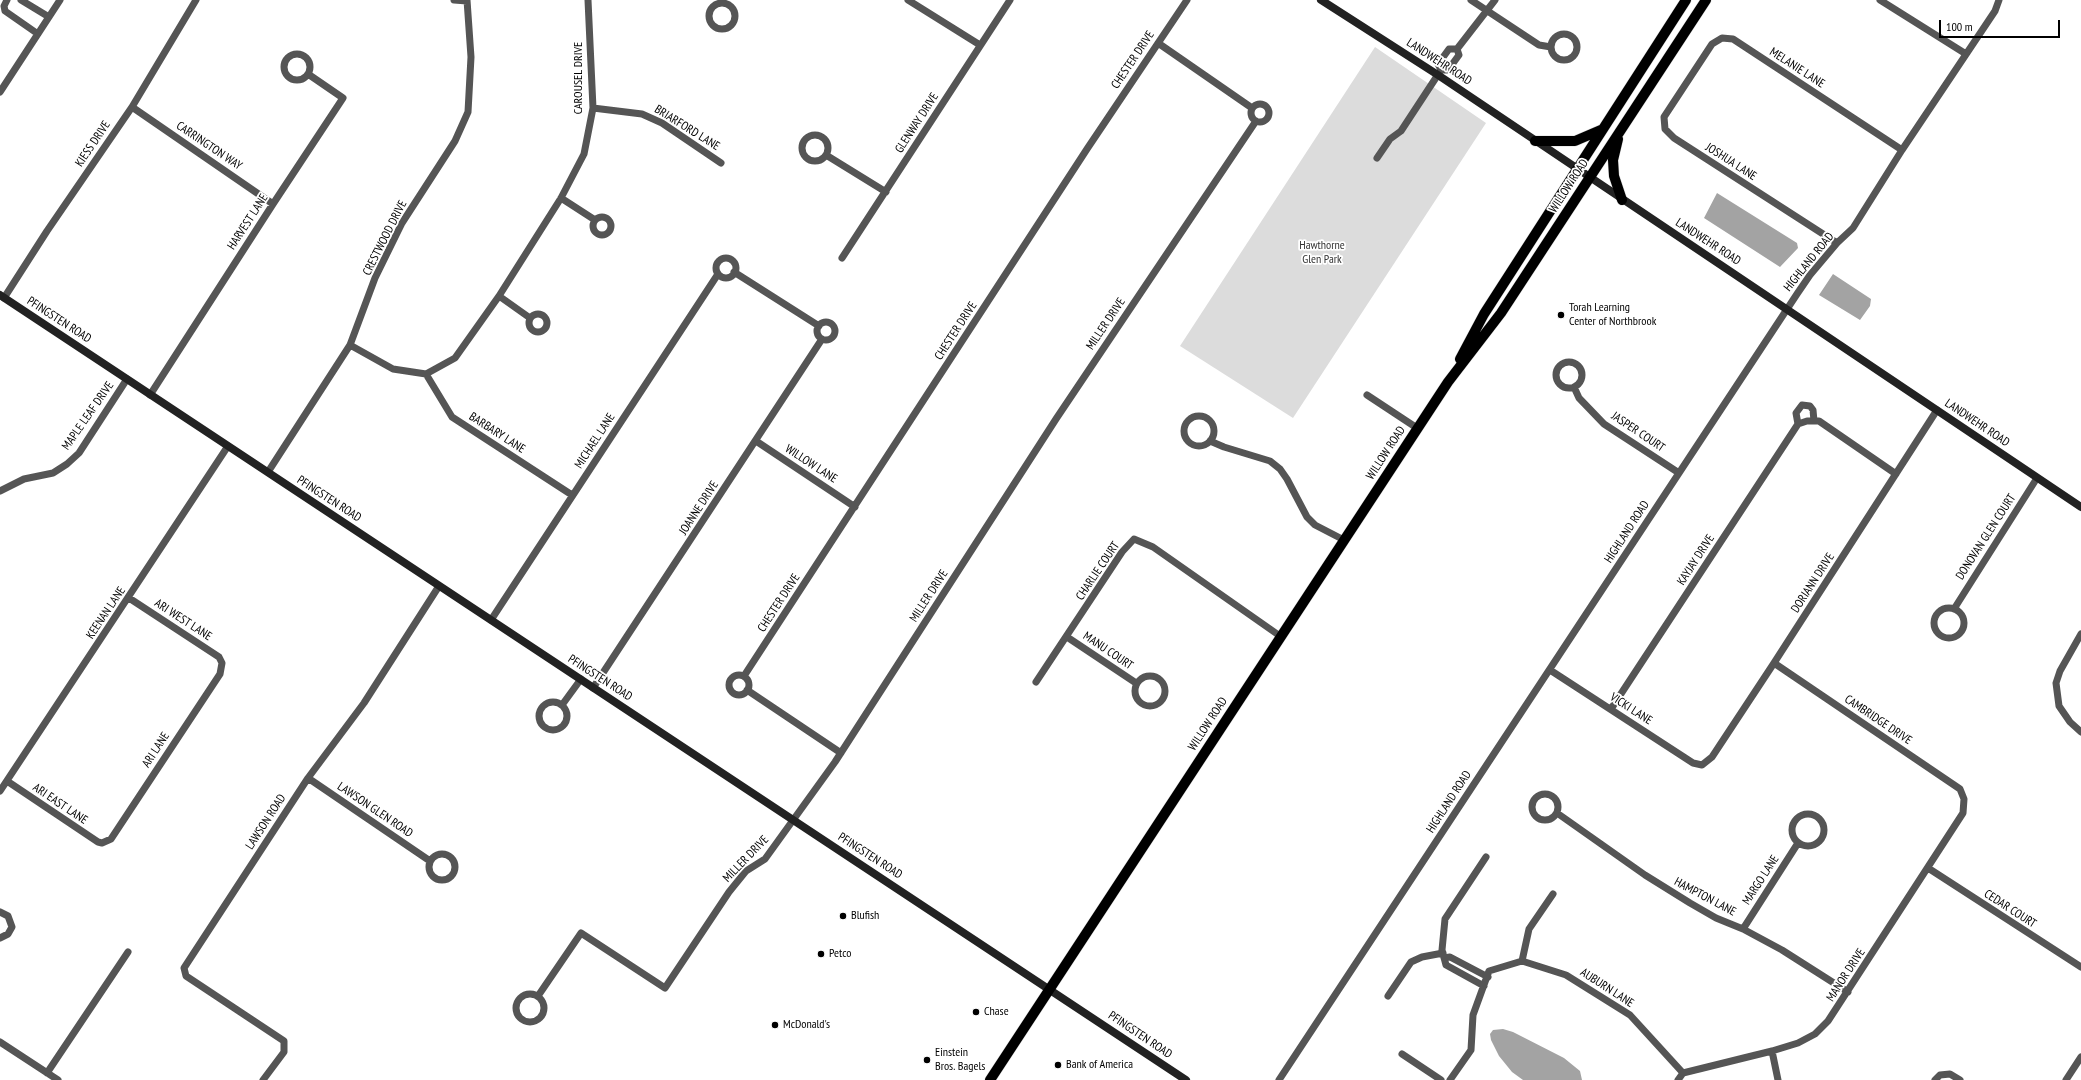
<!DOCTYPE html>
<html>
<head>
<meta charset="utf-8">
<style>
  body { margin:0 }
  #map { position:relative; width:2081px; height:1080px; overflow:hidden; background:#fff; font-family:"PT Sans Narrow",sans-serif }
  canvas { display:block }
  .scale { position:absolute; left:1939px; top:20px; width:121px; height:18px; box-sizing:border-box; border:2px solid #000; border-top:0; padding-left:5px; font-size:12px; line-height:14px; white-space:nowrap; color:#000; -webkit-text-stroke:3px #fff; paint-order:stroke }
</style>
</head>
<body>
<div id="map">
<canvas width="2081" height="1080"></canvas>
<div class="scale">100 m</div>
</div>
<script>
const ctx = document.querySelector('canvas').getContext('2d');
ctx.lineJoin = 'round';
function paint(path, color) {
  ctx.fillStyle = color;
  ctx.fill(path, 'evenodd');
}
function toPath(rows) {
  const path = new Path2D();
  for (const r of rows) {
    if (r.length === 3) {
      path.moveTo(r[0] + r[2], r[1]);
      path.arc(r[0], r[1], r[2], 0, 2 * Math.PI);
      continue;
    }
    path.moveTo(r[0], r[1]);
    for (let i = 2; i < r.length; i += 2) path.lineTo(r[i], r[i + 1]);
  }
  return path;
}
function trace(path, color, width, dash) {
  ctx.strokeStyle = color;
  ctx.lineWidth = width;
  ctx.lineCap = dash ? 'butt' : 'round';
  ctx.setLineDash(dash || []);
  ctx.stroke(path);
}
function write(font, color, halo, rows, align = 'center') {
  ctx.font = font + ' "PT Sans Narrow",sans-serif';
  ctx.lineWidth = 3.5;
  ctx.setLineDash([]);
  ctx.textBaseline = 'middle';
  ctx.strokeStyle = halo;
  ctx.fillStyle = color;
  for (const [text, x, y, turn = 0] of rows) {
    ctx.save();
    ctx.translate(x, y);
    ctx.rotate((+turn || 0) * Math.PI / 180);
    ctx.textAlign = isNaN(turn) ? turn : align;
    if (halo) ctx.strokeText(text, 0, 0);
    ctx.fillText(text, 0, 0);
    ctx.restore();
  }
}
paint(toPath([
  [1375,47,1486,123,1293,418,1180,346]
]), '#dcdcdc');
paint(toPath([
  [1717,193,1797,243,1798,248,1780,267,1704,218],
  [1833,274,1871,299,1870,306,1860,320,1819,295],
  [1503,1029,1513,1032,1564,1058,1580,1071,1582,1080,1523,1080,1512,1072,1499,1056,1491,1040,1490,1034,1493,1030]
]), '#a3a3a3');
const primary = toPath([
  [1618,139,1613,160,1614,176,1622,200],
  [1535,141,1575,141,1603,129],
  [1460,359,1484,314,1686,0],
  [990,1080,1448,382,1501,313,1706,0]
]);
trace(primary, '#dbdbdb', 11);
trace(toPath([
  [7,0,4,6,5,11,38,34],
  [21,0,49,17],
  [454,0,467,1],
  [908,0,980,45],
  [1471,0,1539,45,1551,47],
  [1880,0,1966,54],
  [722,16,13],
  [1564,47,13],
  [1158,43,1252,108],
  [1457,49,1495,0],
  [297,67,13],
  [1441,70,1438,64,1441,60,1449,49,1457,49],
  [1441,70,1448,70,1459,55,1457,49],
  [0,92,60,0],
  [1260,113,9],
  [132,107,273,204],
  [593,108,642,114,662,123,721,163],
  [815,148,13],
  [826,155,886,192],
  [1377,158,1390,139,1401,131,1441,70],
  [561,198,595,220],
  [602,226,9],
  [1837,243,1674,138,1665,129,1664,117,1712,44,1722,38,1733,39,1902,150],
  [842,258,1010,0],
  [726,268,10],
  [734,272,819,326],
  [499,296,530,318],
  [4,298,47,231,132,107,196,0],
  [538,323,9],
  [826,331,9],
  [350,345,393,369,426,374,455,358,499,296,561,198,584,154,593,108,588,0],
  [1569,375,13],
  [426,374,452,417,572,495],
  [1574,387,1579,398,1604,424,1679,473],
  [150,395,273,204,343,98,308,74],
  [1367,395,1417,428],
  [1199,431,15],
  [1798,424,1796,413,1802,405,1810,406,1813,410,1814,421],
  [756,441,855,507],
  [1210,441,1224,447,1270,461,1280,469,1287,479,1307,517,1315,525,1344,540],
  [268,472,350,345,375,278,402,223,455,141,468,112,471,57,467,0],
  [0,491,24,479,53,473,67,464,79,453,127,379],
  [1949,623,15],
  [1954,609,2037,478],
  [491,620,718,274],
  [2081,634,2060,671,2056,683,2059,706,2070,722,2081,732],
  [1067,637,1136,683],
  [1550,670,1693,763,1702,765,1712,757,1774,663,1937,410],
  [739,685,10],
  [1150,691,15],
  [744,676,1087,149,1187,0],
  [1036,682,1122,552,1134,539,1153,547,1280,636],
  [593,688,822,339],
  [747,690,841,753],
  [553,716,14],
  [562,705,581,679],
  [1611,709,1798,424,1807,421,1819,421,1896,474],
  [308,778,430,861],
  [7,781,98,842,102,843,111,839,220,674,222,663,219,657,129,598],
  [0,791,228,446],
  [1545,807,13],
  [1557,813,1645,875,1690,903,1716,918,1743,929,1782,950,1848,992],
  [1808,830,16],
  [442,867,13],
  [1928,868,2081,967],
  [0,912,8,916,12,927,8,934,0,938],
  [1743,929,1798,843],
  [1444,958,1450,957,1488,977],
  [1522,961,1566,975,1630,1015,1683,1073],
  [1522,961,1529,929,1553,894],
  [1484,986,1446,965,1442,950,1445,919,1486,857],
  [530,1008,14],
  [538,996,581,933,665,988,729,892,746,871,765,859,835,762,1056,419,1256,121],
  [1388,996,1411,962,1422,957,1443,953],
  [0,1042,58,1080],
  [1772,1051,1778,1080],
  [1402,1054,1441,1080],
  [47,1073,128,952],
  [263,1080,284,1052,284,1041,186,976,184,968,308,778,364,703,439,586],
  [1279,1080,1797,294,1810,275,1837,243,1853,228,1902,150,1995,11,1999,0],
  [1450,1080,1471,1050,1473,1015,1489,971,1522,961],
  [1678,1080,1683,1073,1772,1051,1798,1043,1815,1034,1828,1021,1963,813,1964,799,1960,789,1774,663],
  [1935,1080,1940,1075,1950,1074,1960,1080],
  [2066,1080,2081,1057]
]), '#555', 7);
trace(toPath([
  [1321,0,1438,75,2081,507],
  [0,295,1186,1080]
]), '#222', 8);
trace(primary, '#000', 10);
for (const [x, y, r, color] of [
  [1561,315,4,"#000"],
  [843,916,4,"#000"],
  [821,954,4,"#000"],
  [976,1012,4,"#000"],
  [775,1025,4,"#000"],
  [927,1060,4,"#000"],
  [1058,1065,4,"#000"]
]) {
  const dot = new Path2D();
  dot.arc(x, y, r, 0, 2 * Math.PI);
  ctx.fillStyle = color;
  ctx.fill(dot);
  trace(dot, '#fff', 1.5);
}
write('12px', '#000', '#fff', [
  ["CHESTER DRIVE",1133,60,-56],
  ["LANDWEHR ROAD",1439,62,33],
  ["MELANIE LANE",1797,68,33],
  ["CAROUSEL DRIVE",579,78,-90],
  ["GLENWAY DRIVE",917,123,-57],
  ["BRIARFORD LANE",687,128,32],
  ["KIESS DRIVE",93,144,-56],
  ["CARRINGTON WAY",209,146,34],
  ["JOSHUA LANE",1731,162,33],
  ["WILLOW ROAD",1569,186,-57],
  ["HARVEST LANE",248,222,-57],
  ["CRESTWOOD DRIVE",385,238,-63],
  ["LANDWEHR ROAD",1708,242,33],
  ["HIGHLAND ROAD",1809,262,-51],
  ["PFINGSTEN ROAD",59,320,33],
  ["MILLER DRIVE",1106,324,-56],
  ["CHESTER DRIVE",956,331,-57],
  ["MAPLE LEAF DRIVE",88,416,-55],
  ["LANDWEHR ROAD",1977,423,34],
  ["JASPER COURT",1638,432,34],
  ["BARBARY LANE",497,433,33],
  ["MICHAEL LANE",595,441,-57],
  ["WILLOW ROAD",1386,453,-57],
  ["WILLOW LANE",811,464,33],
  ["PFINGSTEN ROAD",329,499,33],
  ["JOANNE DRIVE",699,508,-57],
  ["HIGHLAND ROAD",1627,532,-57],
  ["DONOVAN GLEN COURT",1986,537,-57],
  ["KAYJAY DRIVE",1696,560,-57],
  ["CHARLIE COURT",1098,571,-56],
  ["DORIANN DRIVE",1813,583,-57],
  ["MILLER DRIVE",929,596,-57],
  ["CHESTER DRIVE",779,603,-57],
  ["KEENAN LANE",106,613,-56],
  ["ARI WEST LANE",183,620,33],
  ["MANU COURT",1108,651,34],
  ["PFINGSTEN ROAD",600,678,33],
  ["VICKI LANE",1631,709,33],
  ["CAMBRIDGE DRIVE",1878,720,34],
  ["WILLOW ROAD",1208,724,-57],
  ["ARI LANE",156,750,-57],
  ["HIGHLAND ROAD",1449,802,-57],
  ["ARI EAST LANE",60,804,34],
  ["LAWSON GLEN ROAD",375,810,34],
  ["LAWSON ROAD",266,822,-57],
  ["PFINGSTEN ROAD",870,856,33],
  ["MILLER DRIVE",746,859,-46],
  ["MARGO LANE",1761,880,-57],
  ["HAMPTON LANE",1705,897,28],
  ["CEDAR COURT",2010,909,33],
  ["MANOR DRIVE",1846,975,-57],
  ["AUBURN LANE",1607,988,33],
  ["PFINGSTEN ROAD",1140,1035,34]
]);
write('12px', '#333', '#fff', [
  ["Hawthorne",1322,246],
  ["Glen Park",1322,260]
]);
write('12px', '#000', '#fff', [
  ["Torah Learning",1569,308],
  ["Center of Northbrook",1569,322],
  ["Blufish",851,916],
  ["Petco",829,954],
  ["Chase",984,1012],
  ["McDonald's",783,1025],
  ["Einstein",935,1053],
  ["Bros. Bagels",935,1067],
  ["Bank of America",1066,1065]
], 'left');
</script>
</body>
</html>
